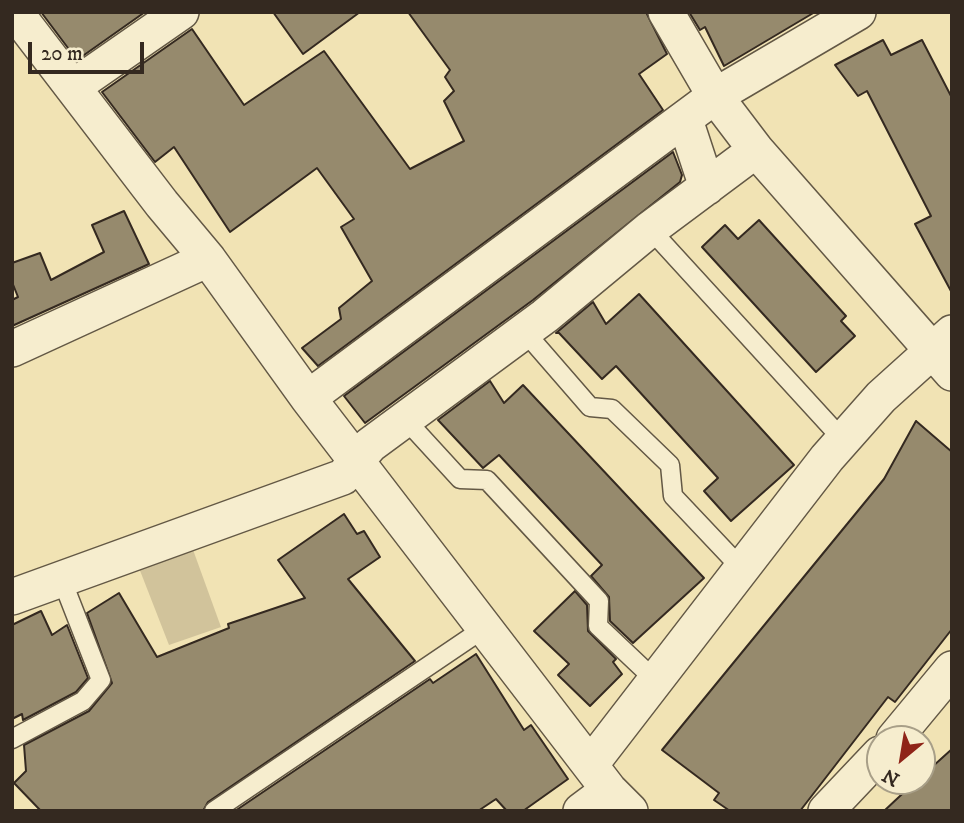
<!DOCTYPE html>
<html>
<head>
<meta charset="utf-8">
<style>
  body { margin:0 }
  #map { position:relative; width:964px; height:823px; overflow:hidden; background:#f1e3b4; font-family:"IM FELL DW Pica",serif }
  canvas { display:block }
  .frame { position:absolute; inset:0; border:14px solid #342920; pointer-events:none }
  .north { position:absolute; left:866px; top:725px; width:70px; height:70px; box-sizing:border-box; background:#f6edce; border:2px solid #a89f88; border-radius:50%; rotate:210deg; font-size:19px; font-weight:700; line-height:28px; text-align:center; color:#342920 }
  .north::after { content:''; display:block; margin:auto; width:24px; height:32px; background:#8f2418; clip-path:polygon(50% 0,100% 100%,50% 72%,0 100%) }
  .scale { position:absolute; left:28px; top:42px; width:116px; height:32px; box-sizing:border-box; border:4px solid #342920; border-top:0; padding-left:9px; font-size:21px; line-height:24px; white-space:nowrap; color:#342920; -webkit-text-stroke:5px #f6edce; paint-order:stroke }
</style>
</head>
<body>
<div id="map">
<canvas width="964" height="823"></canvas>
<div class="frame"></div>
<div class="north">N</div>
<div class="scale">20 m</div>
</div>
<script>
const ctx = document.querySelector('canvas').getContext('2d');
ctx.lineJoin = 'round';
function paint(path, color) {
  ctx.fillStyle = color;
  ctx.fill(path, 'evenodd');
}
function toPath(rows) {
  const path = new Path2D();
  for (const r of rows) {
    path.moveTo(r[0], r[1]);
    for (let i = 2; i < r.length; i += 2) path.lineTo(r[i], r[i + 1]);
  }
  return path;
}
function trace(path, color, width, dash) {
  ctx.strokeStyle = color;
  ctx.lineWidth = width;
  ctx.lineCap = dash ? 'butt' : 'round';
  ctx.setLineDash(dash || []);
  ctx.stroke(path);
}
paint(toPath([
  [192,547,221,627,169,645,139,568]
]), '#d1c39b');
const building = toPath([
  [41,12,145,12,77,60,41,12],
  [273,12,360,12,303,54,273,12],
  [408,12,646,12,667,54,639,74,663,110,318,366,302,348,341,319,339,308,372,281,341,227,354,219,317,168,230,232,174,147,155,162,102,92,192,29,244,105,324,51,410,169,464,141,444,101,454,91,445,77,450,70,408,12],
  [689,12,815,12,724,66,705,27,700,30,689,12],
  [883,40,891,55,922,40,952,98,952,293,915,224,931,216,867,91,858,96,835,65,883,40],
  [673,152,682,175,680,182,533,300,365,423,344,396,673,152],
  [124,211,149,264,12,326,12,300,18,297,12,282,12,263,40,253,51,280,104,252,92,225,124,211],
  [759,220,846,316,841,321,855,336,816,372,702,247,725,225,738,239,759,220],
  [639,294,794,465,731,521,704,491,718,478,616,366,602,379,559,333,556,333,593,302,606,324,639,294],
  [490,381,504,403,523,385,704,578,633,643,610,621,609,597,591,576,602,565,499,455,483,468,438,420,490,381],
  [916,421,952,452,952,629,895,702,888,697,800,811,730,811,714,800,719,793,662,750,884,479,916,421],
  [344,514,357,534,364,531,380,557,348,579,415,661,208,802,203,811,41,811,14,783,26,771,24,745,89,711,112,683,87,613,119,593,157,657,229,628,228,624,305,598,278,560,344,514],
  [575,591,587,605,588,631,616,659,613,662,622,674,590,706,558,675,569,664,534,631,575,591],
  [41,611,52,635,67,625,88,678,76,692,23,720,22,714,12,719,12,625,41,611],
  [476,654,524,730,531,725,568,779,523,811,507,811,496,799,478,811,235,811,430,679,433,683,476,654],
  [952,749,952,811,884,811,916,781,922,781,922,776,952,749]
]);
paint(building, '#968a6d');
trace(building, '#342920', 2);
const service = toPath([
  [650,229,843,440],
  [524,331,590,407,612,409,670,465,673,496,742,569],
  [405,419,460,479,487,480,599,601,598,626,656,681],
  [12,739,83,701,101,680,62,580],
  [214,811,486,627]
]);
const minor = toPath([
  [15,12,162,204,208,259,308,398,609,790,630,811],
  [666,12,715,96,756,150,952,373],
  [73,87,181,12],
  [685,120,707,187],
  [12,349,208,259],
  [308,398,715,96,858,12],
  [12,597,343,477,370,445,545,316,650,229,756,150],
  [894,739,952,669],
  [591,764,827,458,881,397,952,333],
  [581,811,609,790],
  [826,811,880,754]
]);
trace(service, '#635845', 21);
trace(minor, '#635845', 38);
trace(service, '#f6edce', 18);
trace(minor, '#f6edce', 35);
</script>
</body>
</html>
